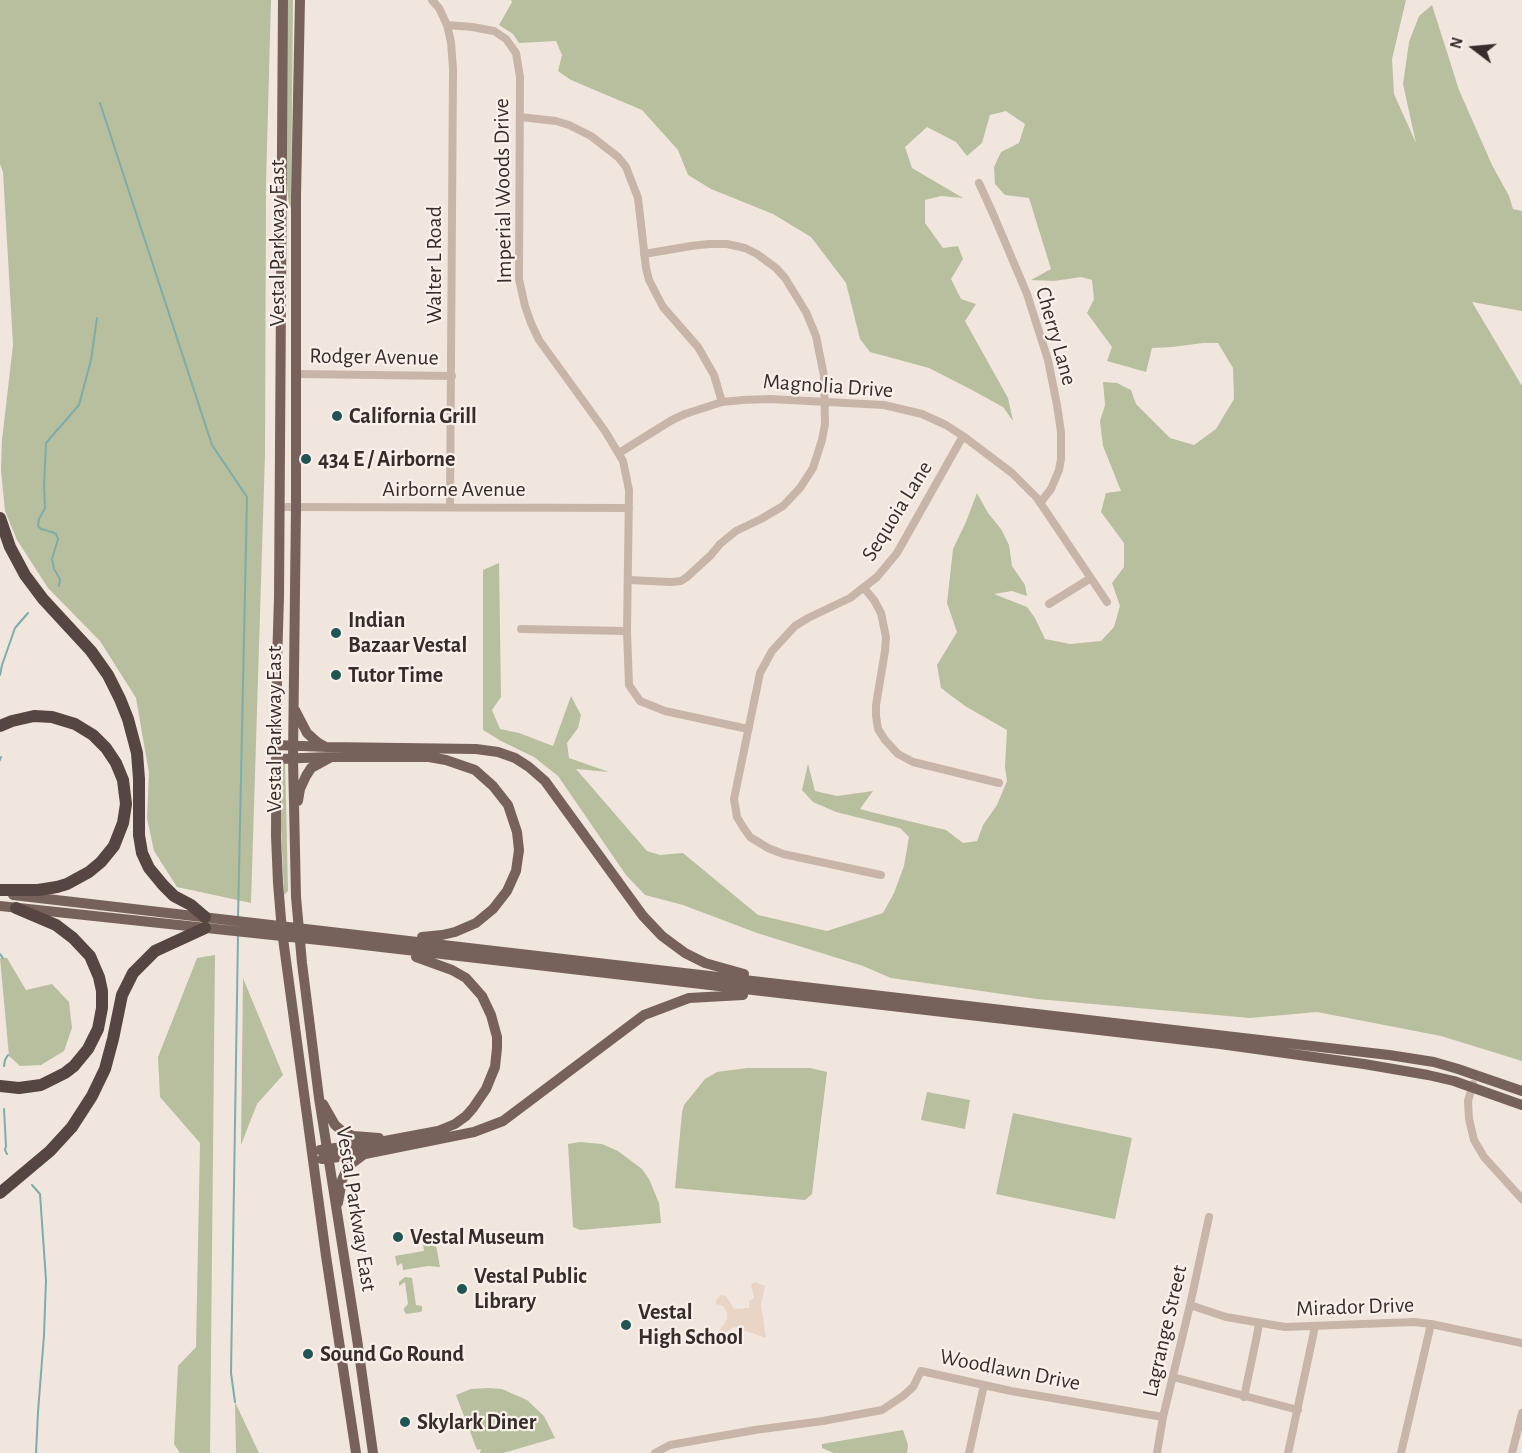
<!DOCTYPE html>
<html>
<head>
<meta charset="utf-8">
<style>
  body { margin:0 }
  #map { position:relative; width:1522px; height:1453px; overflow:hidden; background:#f1e6de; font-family:"Alegreya Sans",sans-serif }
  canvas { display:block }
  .north { position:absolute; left:1444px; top:18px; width:60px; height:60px; -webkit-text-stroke:4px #f9f0ea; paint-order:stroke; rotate:286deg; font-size:16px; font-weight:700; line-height:24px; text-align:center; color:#362c29 }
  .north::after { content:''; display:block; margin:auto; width:21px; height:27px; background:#362c29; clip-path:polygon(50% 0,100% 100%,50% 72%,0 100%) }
</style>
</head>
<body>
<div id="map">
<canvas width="1522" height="1453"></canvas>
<div class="north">N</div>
</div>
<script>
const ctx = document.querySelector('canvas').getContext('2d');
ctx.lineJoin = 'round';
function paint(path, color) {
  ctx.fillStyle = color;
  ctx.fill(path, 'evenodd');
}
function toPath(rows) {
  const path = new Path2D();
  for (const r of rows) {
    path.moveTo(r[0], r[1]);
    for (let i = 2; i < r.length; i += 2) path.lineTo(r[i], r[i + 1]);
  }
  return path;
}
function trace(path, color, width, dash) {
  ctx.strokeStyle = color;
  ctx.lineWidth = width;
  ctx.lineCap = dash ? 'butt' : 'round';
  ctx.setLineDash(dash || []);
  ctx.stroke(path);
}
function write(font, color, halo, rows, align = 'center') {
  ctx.font = font + ' "Alegreya Sans",sans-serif';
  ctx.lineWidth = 4.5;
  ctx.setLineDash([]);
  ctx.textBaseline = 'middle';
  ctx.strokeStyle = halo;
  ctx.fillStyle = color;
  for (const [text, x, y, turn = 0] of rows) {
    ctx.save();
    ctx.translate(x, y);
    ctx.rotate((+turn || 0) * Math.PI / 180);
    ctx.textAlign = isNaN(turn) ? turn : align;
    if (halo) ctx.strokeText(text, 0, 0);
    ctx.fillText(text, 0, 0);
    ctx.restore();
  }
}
paint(toPath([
  [0,0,271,0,266,184,265,454,251,903,177,887,154,851,147,818,149,773,136,698,100,641,48,588,17,540,5,511,1,470,2,440,13,345,3,172,0,164],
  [287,0,293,0,291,208,289,205,286,179],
  [511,0,1406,0,1392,59,1394,94,1416,143,1403,84,1409,42,1419,16,1432,5,1459,90,1492,165,1509,196,1513,209,1522,211,1522,311,1472,302,1522,386,1522,1061,1441,1036,1317,1012,1250,1018,1037,999,891,978,863,966,757,933,683,905,645,895,626,875,558,776,534,757,501,741,483,730,483,570,499,563,501,697,492,710,500,729,519,733,553,746,571,696,581,715,578,728,567,743,569,758,609,772,576,769,647,851,660,855,683,853,758,915,827,931,883,913,894,893,904,866,909,837,900,828,836,812,813,802,802,790,808,764,815,791,837,796,873,791,860,809,871,812,946,830,963,843,977,841,983,825,997,805,1007,781,1005,767,1007,730,965,706,941,688,937,665,957,632,947,603,953,549,966,522,977,493,988,513,1001,529,1009,545,1012,566,1025,585,1027,596,1012,591,994,594,1027,607,1035,618,1045,639,1070,644,1101,641,1114,627,1120,606,1112,583,1124,567,1124,543,1101,512,1106,493,1121,491,1103,446,1100,421,1105,405,1103,382,1117,383,1131,390,1136,404,1170,438,1194,445,1216,429,1234,399,1233,368,1218,343,1203,343,1172,347,1152,348,1146,372,1107,361,1112,347,1087,313,1094,299,1092,280,1081,277,1054,281,1031,280,1051,269,1029,198,1005,195,995,184,994,167,1001,152,1019,143,1025,124,1006,111,990,115,982,143,967,156,956,142,927,127,905,147,912,168,963,198,941,196,925,200,925,223,943,248,958,246,963,259,951,279,961,299,976,304,965,321,1008,398,1013,421,1003,407,972,390,929,368,870,352,860,339,846,283,811,237,773,214,711,189,688,175,678,150,642,110,571,80,558,71,562,55,556,41,519,43,513,34,499,25,512,2],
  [283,763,285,764,286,797,288,891,284,895,281,826],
  [215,955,210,1453,180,1453,174,1444,178,1366,196,1347,200,1143,160,1097,158,1057,197,958],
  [0,958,7,958,26,990,52,984,69,1002,72,1028,64,1051,41,1065,20,1066,9,1056],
  [243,978,283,1075,257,1104,241,1145],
  [747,1068,810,1068,827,1072,812,1194,805,1200,675,1188,682,1112,684,1105,705,1079,717,1072],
  [927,1092,970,1100,965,1129,921,1120],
  [1013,1113,1132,1138,1115,1219,996,1194],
  [580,1142,602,1144,618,1151,642,1169,649,1179,659,1203,661,1223,580,1230,573,1227,568,1144],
  [434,1234,440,1267,428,1266,403,1270,402,1263,397,1266,395,1256,424,1251,422,1237],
  [405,1277,412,1278,416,1305,422,1306,422,1311,420,1312,406,1314,404,1311,404,1308,408,1304,405,1282,399,1286,399,1282],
  [488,1388,502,1389,527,1400,544,1416,555,1438,503,1453,480,1453,481,1449,477,1450,456,1395,471,1389],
  [235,1402,259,1453,236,1453],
  [903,1430,908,1445,907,1453,834,1453,822,1448,822,1444]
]), '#b7bf9e');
paint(toPath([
  [755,1282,765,1286,761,1304,766,1338,734,1327,721,1335,720,1328,724,1324,727,1318,727,1313,723,1306,716,1304,716,1300,721,1295,726,1296,734,1309,749,1308,749,1301,754,1298,751,1284]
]), '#e8d5c6');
trace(toPath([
  [100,103,212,445,247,497,238,918],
  [59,586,60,579,54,569,52,559,58,539,56,534,52,532,41,529,38,526,39,519,45,508,44,486,46,443,79,405,91,360,97,318],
  [0,675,2,665,15,628,28,613],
  [0,760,1,757],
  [0,954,3,958],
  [4,1066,5,1060,8,1055],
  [4,1109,6,1146,5,1150,7,1154],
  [32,1185,40,1194,46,1280,44,1335,38,1412,36,1453],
  [235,1402,231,1373,238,935]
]), '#7eaca9', 2);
trace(toPath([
  [432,0,439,8,447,25,451,42,453,69,450,507],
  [447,25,472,27,494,31,506,39,516,53,520,77,519,279,525,306,531,323,539,340,605,431,623,461,629,490,627,631,629,685,640,701,665,711,748,729],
  [520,117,556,121,569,125,591,136,618,157,626,167,638,198,646,268,649,280,663,307,698,347,714,375,722,402],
  [979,183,994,216,1027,294,1048,360,1057,405,1061,432,1061,459,1059,470,1051,489,1041,502],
  [296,374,452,376],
  [619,453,672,420,685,414,722,402,742,400,770,399,884,405,922,414,946,425,963,436,1012,473,1037,498,1107,602],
  [279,507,629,508],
  [628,580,671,582,681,581,687,577,711,555,720,544,736,531,761,519,783,506,800,488,813,468,822,440,825,424,824,376,816,336,806,312,785,278,776,268,757,254,745,248,727,244,709,244,691,246,644,254],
  [864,588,874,600,881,613,886,637,885,651,876,705,876,716,878,729,885,740,898,754,913,762,999,783],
  [1049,604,1091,578],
  [521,629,627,631],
  [881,875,783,854,768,848,750,837,743,827,737,817,734,799,760,673,772,651,795,626,808,618,850,598,877,577,897,553,963,436],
  [1473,1084,1468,1101,1469,1119,1474,1140,1484,1157,1522,1199],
  [1190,1305,1226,1317,1285,1327,1414,1322,1431,1324,1522,1343],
  [1173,1377,1298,1410],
  [1244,1397,1256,1340,1259,1324],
  [655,1453,670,1445,755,1430,823,1421,882,1410,903,1396,913,1387,921,1371,1011,1391,1163,1417],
  [969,1453,984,1385],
  [1157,1453,1163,1417,1190,1305,1209,1217],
  [1288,1453,1315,1327],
  [1401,1453,1431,1324],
  [1512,1453,1522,1413]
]), '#c8b5aa', 8);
trace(toPath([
  [283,0,279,597,277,663,276,836,278,883,282,931,326,1256,356,1453],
  [300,0,296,196,296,507,293,758,296,897,302,963,319,1098,357,1339,373,1453],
  [295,710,307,733,317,742,324,746],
  [276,745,327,747,476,749,498,752,515,758,529,767,545,781,643,916,662,936,685,953,705,963,744,974],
  [276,759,330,757],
  [298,801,300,789,306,776,311,768,331,757,429,757,446,760,475,770,493,786,508,805,517,832,519,850,516,871,507,891,493,909,476,923,455,932,442,935,422,937],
  [13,895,1389,1055,1434,1062,1458,1069,1522,1091],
  [0,906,338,942,1220,1044,1364,1064,1428,1075,1454,1081,1522,1105],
  [323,1104,335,1125,342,1131,353,1136,379,1138],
  [320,1150,374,1143,438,1131,455,1124,466,1116,473,1108,486,1089,495,1067,497,1048,497,1037,491,1015,482,996,466,978,452,970,416,957],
  [322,1159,365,1154,474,1132,503,1121,644,1015,689,998,743,995],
  [338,1203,342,1180,347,1169,351,1164,363,1155]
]), '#77625b', 10);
trace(toPath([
  [0,518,10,547,25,575,43,599,91,651,108,675,120,699,128,719,137,753,139,779,139,835,142,853,149,868,163,885,174,896,191,905,205,917],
  [0,726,12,721,34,716,52,717,75,724,93,735,106,748,116,763,123,780,126,804,123,823,114,846,101,862,89,872,67,884,57,887,38,890,0,890],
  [0,1086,19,1088,41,1085,65,1073,74,1066,88,1049,98,1029,102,1008,102,991,99,977,90,956,73,938,56,925,16,908],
  [0,1193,50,1151,72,1127,92,1096,105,1069,113,1039,122,995,133,973,155,951,205,928]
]), '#564641', 12);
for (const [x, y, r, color] of [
  [337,416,6,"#215553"],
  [306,459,6,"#215553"],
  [336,633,6,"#215553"],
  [336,675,6,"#215553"],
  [398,1237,6,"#215553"],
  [462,1289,6,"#215553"],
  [626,1325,6,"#215553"],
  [308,1354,6,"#215553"],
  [405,1422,6,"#215553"]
]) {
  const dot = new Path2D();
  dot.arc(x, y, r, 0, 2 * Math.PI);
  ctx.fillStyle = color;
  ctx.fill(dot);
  trace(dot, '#f9f0ea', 2);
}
write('22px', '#362c29', '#f9f0ea', [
  ["Imperial Woods Drive",503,191,-91],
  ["Vestal Parkway East",277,243,-90],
  ["Walter L Road",434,265,-90],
  ["Cherry Lane",1056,336,74],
  ["Rodger Avenue",374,357,1],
  ["Magnolia Drive",828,386,4],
  ["Airborne Avenue",454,489],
  ["Sequoia Lane",897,511,-58],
  ["Vestal Parkway East",274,729,-90],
  ["Vestal Parkway East",356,1209,81],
  ["Mirador Drive",1355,1307,-2],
  ["Lagrange Street",1165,1331,-77],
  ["Woodlawn Drive",1010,1370,11]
]);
write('bold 22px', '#362c29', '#f9f0ea', [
  ["California Grill",349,416],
  ["434 E / Airborne",318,459],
  ["Indian",348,620],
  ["Bazaar Vestal",348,645],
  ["Tutor Time",348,675],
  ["Vestal Museum",410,1237],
  ["Vestal Public",474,1276],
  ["Library",474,1301],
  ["Vestal",638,1312],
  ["High School",638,1337],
  ["Sound Go Round",320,1354],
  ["Skylark Diner",417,1422]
], 'left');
</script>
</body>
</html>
